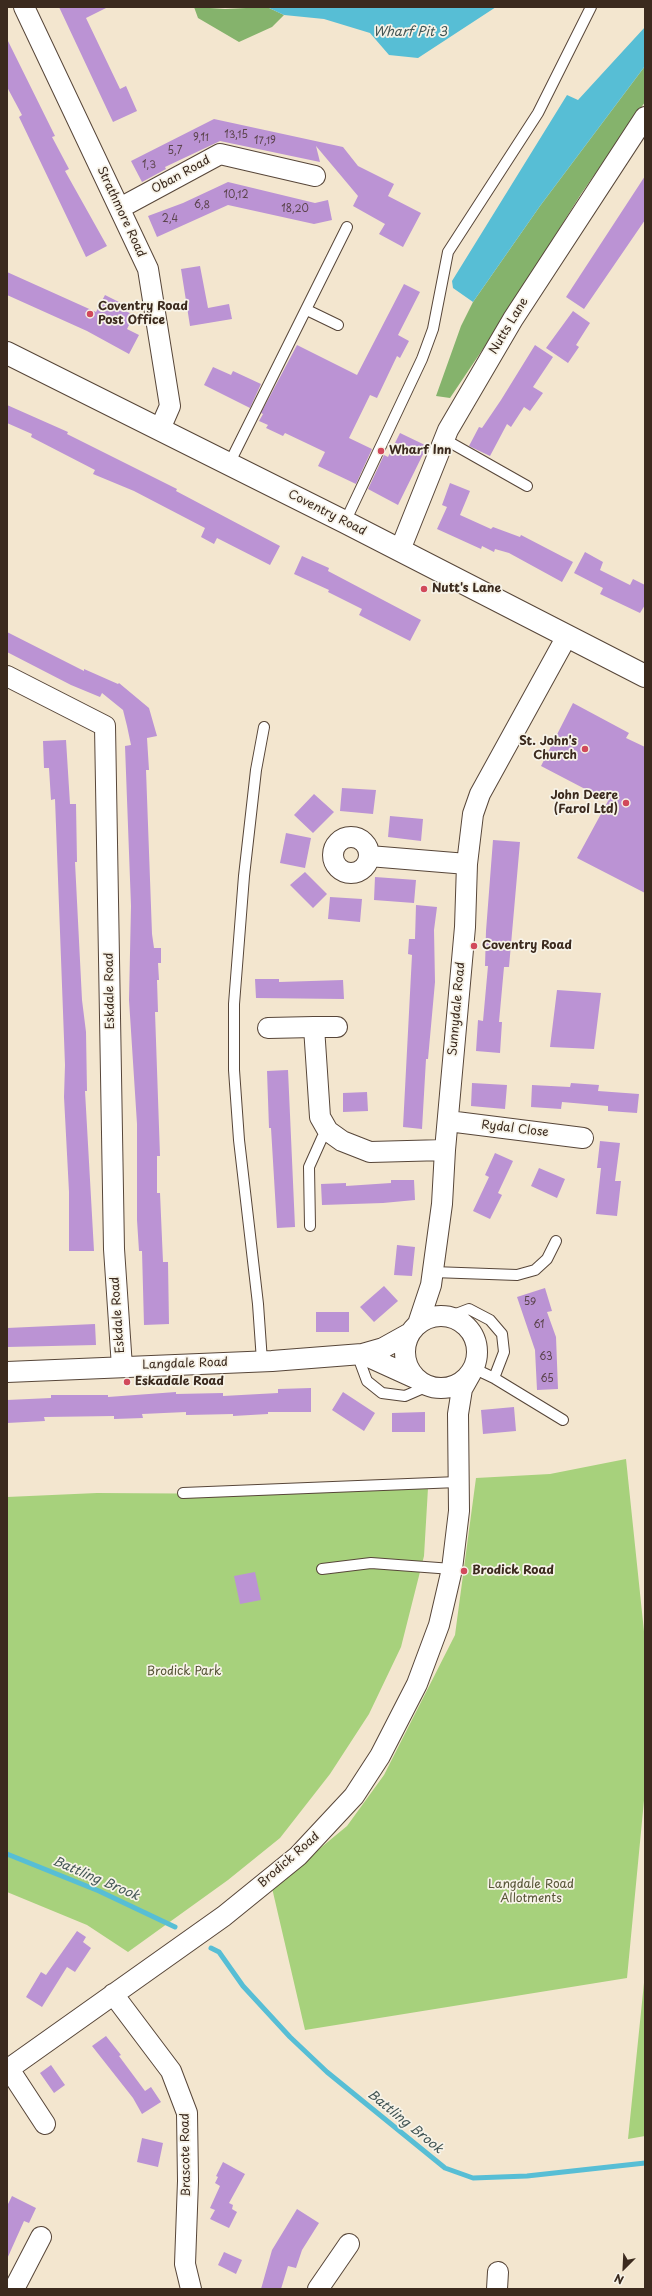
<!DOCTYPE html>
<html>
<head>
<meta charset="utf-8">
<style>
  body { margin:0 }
  #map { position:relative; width:652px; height:2296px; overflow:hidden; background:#f3e6cf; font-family:"Playpen Sans",sans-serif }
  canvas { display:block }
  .frame { position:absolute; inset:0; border:8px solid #3b2a1e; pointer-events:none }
  .north { position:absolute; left:604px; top:2248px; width:40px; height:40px; -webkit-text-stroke:3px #f7f3e8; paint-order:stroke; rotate:204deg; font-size:11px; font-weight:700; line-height:16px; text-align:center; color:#3b2a1e }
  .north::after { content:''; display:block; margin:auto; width:14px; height:18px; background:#3b2a1e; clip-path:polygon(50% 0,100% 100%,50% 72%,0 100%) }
</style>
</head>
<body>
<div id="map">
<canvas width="652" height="2296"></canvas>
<div class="frame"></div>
<div class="north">N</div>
</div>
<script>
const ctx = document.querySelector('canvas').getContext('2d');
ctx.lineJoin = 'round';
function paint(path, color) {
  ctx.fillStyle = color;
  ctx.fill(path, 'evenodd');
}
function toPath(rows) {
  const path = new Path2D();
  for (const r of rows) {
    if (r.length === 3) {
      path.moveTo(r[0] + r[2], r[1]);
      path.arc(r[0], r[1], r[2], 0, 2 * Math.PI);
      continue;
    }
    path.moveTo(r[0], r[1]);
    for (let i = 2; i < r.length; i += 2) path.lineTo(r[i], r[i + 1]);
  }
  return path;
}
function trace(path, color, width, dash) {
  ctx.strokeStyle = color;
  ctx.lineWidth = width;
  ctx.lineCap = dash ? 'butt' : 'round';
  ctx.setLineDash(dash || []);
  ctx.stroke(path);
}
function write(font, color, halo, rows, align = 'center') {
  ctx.font = font + ' "Playpen Sans",sans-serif';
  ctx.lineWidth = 3.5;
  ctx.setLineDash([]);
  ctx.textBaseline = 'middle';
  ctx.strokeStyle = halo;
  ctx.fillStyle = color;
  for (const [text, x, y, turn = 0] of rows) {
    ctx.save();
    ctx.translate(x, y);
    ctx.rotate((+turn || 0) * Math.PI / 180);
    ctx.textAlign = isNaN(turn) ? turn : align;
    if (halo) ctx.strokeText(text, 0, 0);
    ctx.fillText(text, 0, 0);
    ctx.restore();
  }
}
paint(toPath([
  [626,1459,645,1641,645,1790,627,1978,305,2030,272,1888,347,1826,384,1775,455,1635,476,1478,550,1474],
  [428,1488,424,1556,401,1647,369,1714,330,1774,280,1838,228,1880,128,1952,87,1925,7,1892,7,1497,97,1493,263,1494],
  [645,1973,645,2136,628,2139]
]), '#a7d17c');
paint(toPath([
  [194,7,225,9,267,7,284,15,272,27,239,42,198,18],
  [645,66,645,102,581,194,503,319,450,398,436,396,461,326,473,302,540,206]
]), '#85b36c');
paint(toPath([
  [267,7,496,7,418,58,389,55,370,33,324,19,284,15],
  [645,27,645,66,540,206,473,302,453,288,452,281,567,95,578,100]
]), '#57bed5');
trace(toPath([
  [7,1854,99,1891,175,1927],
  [211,1948,219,1952,243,1986,290,2037,327,2072,445,2168,473,2178,527,2176,645,2163]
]), '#57bed5', 5);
paint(toPath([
  [59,7,108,7,86,18,120,89,126,86,137,111,113,122],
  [7,39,55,136,52,137,69,169,65,171,107,246,86,257,19,117,22,115,7,87],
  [214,119,343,147,358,166,394,184,388,196,421,213,403,247,379,234,385,224,353,206,358,196,316,146,320,162,220,141,165,167,166,169,142,182,131,161],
  [645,176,645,220,584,309,566,297],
  [228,182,315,203,328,200,332,220,314,224,228,205,157,237,148,216,183,203],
  [200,266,208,308,229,304,232,319,190,326,181,269],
  [7,272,96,312,105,295,123,304,121,309,134,315,127,329,139,335,129,354,87,331,7,295],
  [404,284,420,292,398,335,409,341,400,358,397,356,377,398,370,395,349,438,372,449,356,484,318,466,325,452,285,433,283,436,266,428,268,425,259,421,263,414,261,413,297,345,357,375],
  [573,311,590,323,576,345,579,347,568,363,546,348],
  [535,345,553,357,533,387,543,393,530,411,524,407,511,427,507,424,490,456,469,446,479,427,482,428,501,400],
  [213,367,231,375,233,371,261,384,250,408,204,385],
  [7,405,68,432,67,434,177,489,176,491,280,546,270,565,217,538,214,544,201,537,205,528,134,491,93,474,95,470,31,437,32,434,7,423],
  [400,433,427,446,398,505,368,489,384,455,388,457],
  [450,483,470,491,460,515,491,529,493,527,520,537,521,535,573,562,562,582,509,553,495,549,494,552,482,546,481,549,437,529,447,507,442,505],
  [585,552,603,562,600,570,630,585,633,579,645,585,645,605,640,613,600,594,603,588,574,573],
  [302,556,329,568,328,571,421,620,410,641,359,615,362,609,328,592,329,590,294,574],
  [7,632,84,671,84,669,118,684,119,683,149,708,157,736,147,738,149,770,146,770,152,934,154,948,161,948,161,963,158,963,159,980,157,980,158,1012,155,1012,160,1156,157,1156,157,1193,160,1193,163,1262,168,1262,169,1324,144,1325,142,1251,139,1251,137,1220,137,1124,129,1000,131,906,125,746,131,745,127,726,123,710,102,693,100,697,71,685,7,652],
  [573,703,629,733,626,738,645,747,645,893,577,858,608,801,541,766],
  [66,740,70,804,76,804,77,862,75,862,82,1000,86,1032,87,1091,85,1091,94,1251,69,1251,69,1192,64,1097,65,1065,55,799,51,800,49,768,44,768,43,741],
  [342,788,376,790,373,814,340,811],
  [314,794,334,812,313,833,294,815],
  [390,816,423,819,421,841,388,837],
  [286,833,311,838,305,868,280,863],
  [493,840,520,842,509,967,504,967,499,1022,502,1022,500,1053,476,1051,478,1020,483,1021,488,966,485,966,486,931],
  [305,872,327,894,313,908,290,885],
  [375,877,416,880,414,903,374,900],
  [330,897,362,899,360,922,328,919],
  [416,905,437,907,434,930,435,982,428,1059,426,1059,422,1129,403,1127,412,955,408,954,409,939,415,939],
  [255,979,279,979,279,982,343,980,344,999,256,998],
  [557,990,601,993,594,1049,550,1047],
  [288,1070,295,1227,277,1228,271,1128,269,1128,267,1071],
  [472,1083,507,1085,505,1109,471,1106],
  [571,1083,599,1085,598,1091,639,1094,637,1113,608,1111,608,1106,562,1102,561,1109,531,1107,532,1085,570,1087],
  [367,1092,368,1111,343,1112,343,1093],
  [600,1141,620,1143,615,1181,621,1181,617,1216,596,1214,601,1168,597,1168],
  [495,1153,513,1161,498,1193,502,1195,490,1219,473,1211,489,1177,485,1175],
  [539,1168,565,1179,557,1198,531,1186],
  [391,1180,414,1180,415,1200,383,1203,322,1205,321,1184,346,1183,346,1186,391,1183],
  [397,1245,415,1247,412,1276,394,1275],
  [384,1286,398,1301,374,1322,360,1307],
  [545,1288,552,1311,547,1312,556,1337,558,1389,537,1390,535,1350,517,1297],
  [316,1312,349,1312,349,1332,316,1332],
  [95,1324,96,1345,7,1347,7,1328],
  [311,1388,311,1412,268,1412,268,1414,233,1416,233,1414,186,1415,186,1412,142,1414,143,1418,114,1419,114,1416,44,1417,45,1421,7,1423,7,1400,51,1398,51,1395,108,1395,108,1397,176,1392,176,1394,223,1393,223,1396,278,1393,278,1389],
  [343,1392,375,1413,364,1431,332,1410],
  [514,1407,516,1431,483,1434,481,1410],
  [425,1412,425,1432,392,1432,392,1413],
  [255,1572,261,1600,240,1604,234,1576],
  [77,1931,86,1937,83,1942,91,1948,75,1972,67,1967,42,2007,26,1997,41,1972,46,1975],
  [106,2036,121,2055,119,2056,145,2091,151,2087,161,2102,142,2114,133,2098,92,2046],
  [51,2065,65,2085,54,2093,40,2073],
  [142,2138,163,2143,158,2167,137,2162],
  [223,2162,245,2174,229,2203,233,2205,232,2209,237,2212,229,2228,210,2219,215,2210,210,2208,220,2186,215,2183,218,2177,216,2176],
  [12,2196,36,2208,29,2223,24,2221,7,2259,7,2206],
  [297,2209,319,2223,302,2250,296,2268,288,2266,281,2289,261,2289,272,2250],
  [224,2252,242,2260,236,2274,218,2265]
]), '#bb93d4');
const lane = toPath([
  [307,310,338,325],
  [444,439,527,486],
  [229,464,347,227],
  [345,522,422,359,433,329,448,252,538,113,591,7],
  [310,1226,309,1167,322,1138,328,1131],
  [433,1272,517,1275,535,1270,547,1259,556,1241],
  [448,1317,469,1309,490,1320,502,1334,504,1352,494,1378],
  [357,1354,367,1381,382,1393,405,1396,428,1386],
  [262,1361,258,1304,239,1140,234,1070,234,1004,244,876,256,770,264,727],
  [473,1368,494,1378,563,1420],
  [183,1493,458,1482],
  [322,1569,371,1563,452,1569]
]);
const street = toPath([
  [24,7,148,269,170,406,160,429],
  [120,208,220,154,315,176],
  [400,550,448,430,513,319,645,117],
  [7,676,105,726,114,1249,122,1367],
  [351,855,18],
  [369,856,467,864],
  [337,1027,314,1027,320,1117,328,1131,342,1141,370,1152,445,1150],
  [268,1028,314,1027],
  [448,1121,583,1138],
  [441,1352,36],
  [418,1324,431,1285,442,1204,445,1150,465,927,467,864,473,814,480,794,567,636],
  [362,1354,417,1379],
  [7,1372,272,1361,362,1354,383,1348,410,1333],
  [113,1994,171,2071,187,2113,188,2181,185,2264,191,2289],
  [9,2069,45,2124],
  [7,2070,224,1916,298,1856,354,1796,380,1756,417,1684,439,1625,452,1569,459,1511,458,1414,462,1389,471,1373],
  [14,2289,41,2237],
  [318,2289,349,2244],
  [497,2289,498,2272]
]);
const secondary = toPath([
  [7,353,345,522,645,676]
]);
trace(lane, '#574639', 12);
trace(street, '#574639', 22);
trace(secondary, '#574639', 24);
trace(lane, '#fff', 10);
trace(street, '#fff', 20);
trace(secondary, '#fff', 22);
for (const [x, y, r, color] of [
  [90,314,4,"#d1495b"],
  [381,451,4,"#d1495b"],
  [424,589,4,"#d1495b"],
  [585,749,4,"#d1495b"],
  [626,803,4,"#d1495b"],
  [474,946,4,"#d1495b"],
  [127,1382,4,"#d1495b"],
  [464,1571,4,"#d1495b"]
]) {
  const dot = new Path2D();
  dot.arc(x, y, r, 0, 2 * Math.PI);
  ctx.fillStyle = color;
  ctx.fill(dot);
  trace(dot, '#f7f3e8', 1.5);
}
write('10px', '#5b444c', null, [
  ["13,15",236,135],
  ["9,11",201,138],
  ["17,19",265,141],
  ["5,7",175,151],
  ["1,3",149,165],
  ["10,12",236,195],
  ["6,8",202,205],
  ["18,20",295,209],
  ["2,4",170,219],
  ["59",530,1302],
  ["61",539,1325],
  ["63",546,1357],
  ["65",547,1379]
]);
write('12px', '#3b2a1e', '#f7f3e8', [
  ["Oban Road",181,175,-29],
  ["Strathmore Road",121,212,65],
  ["Nutts Lane",509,326,-59],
  ["Coventry Road",327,513,27],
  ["Eskdale Road",110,991,-91],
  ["Sunnydale Road",457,1009,-85],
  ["Rydal Close",515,1129,7],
  ["Eskdale Road",118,1315,-94],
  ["Langdale Road",185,1364,-2],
  ["Brodick Road",289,1860,-41],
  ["Brascote Road",186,2155,-91]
]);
write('bold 12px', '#3b2a1e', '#f7f3e8', [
  ["Coventry Road",98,307],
  ["Post Office",98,321],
  ["Wharf Inn",389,451],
  ["Nutt's Lane",432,589],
  ["St. John's",577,742,"right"],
  ["Church",577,756,"right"],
  ["John Deere",618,796,"right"],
  ["(Farol Ltd)",618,810,"right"],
  ["Coventry Road",482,946],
  ["Eskadale Road",135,1382],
  ["Brodick Road",472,1571]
], 'left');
write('12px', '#565436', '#f7f3e8', [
  ["Brodick Park",184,1672],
  ["Langdale Road",531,1885],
  ["Allotments",531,1899]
]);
write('italic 13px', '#435655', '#f7f3e8', [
  ["Wharf Pit 3",410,32],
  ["Battling Brook",96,1879,23],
  ["Battling Brook",405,2122,39]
]);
</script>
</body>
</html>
